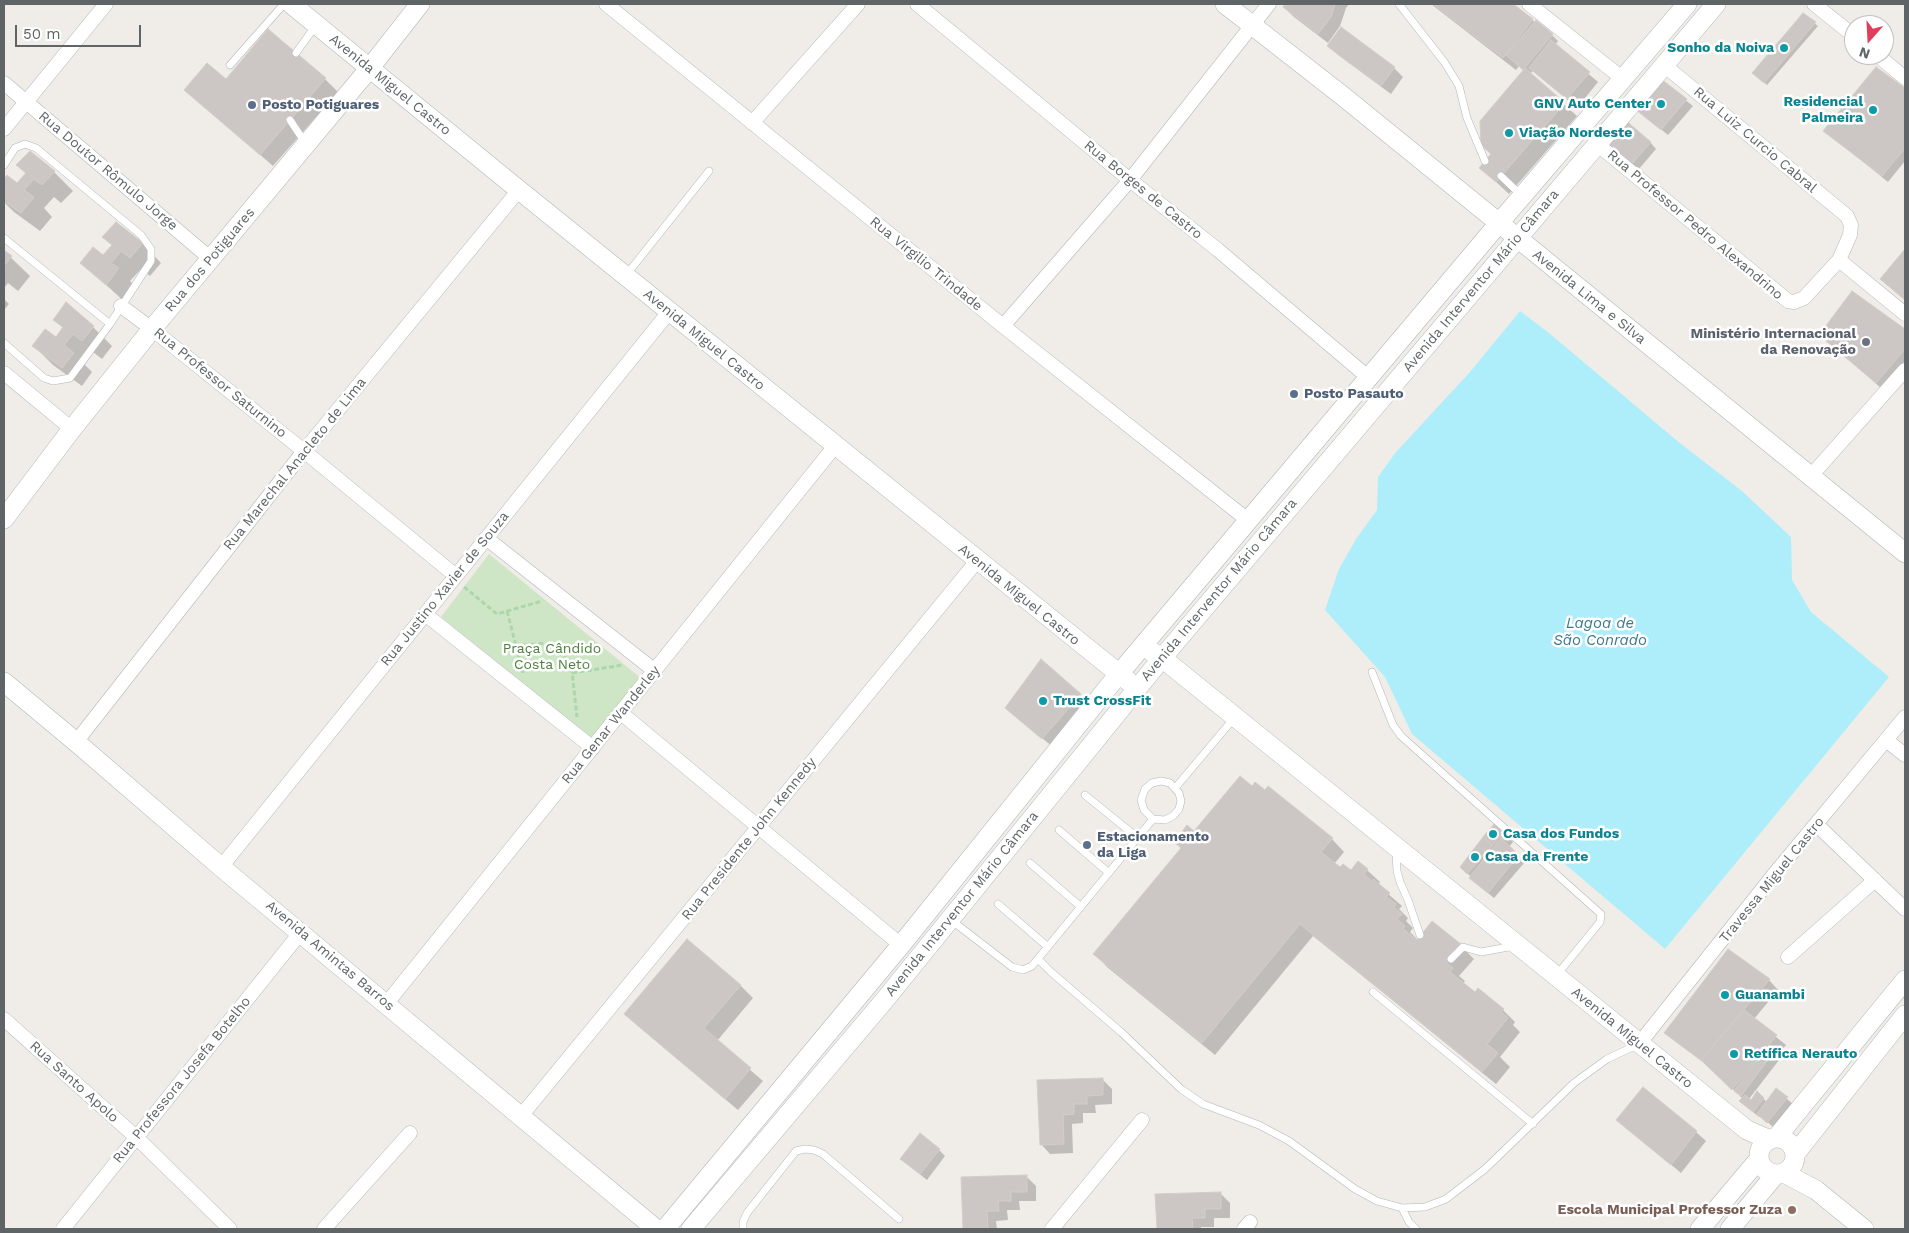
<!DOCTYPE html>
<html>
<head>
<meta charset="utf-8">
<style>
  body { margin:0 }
  #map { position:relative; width:1909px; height:1233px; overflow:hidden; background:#f0ece8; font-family:"Work Sans",sans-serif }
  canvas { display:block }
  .frame { position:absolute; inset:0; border:5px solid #5f6567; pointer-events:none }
  .north { position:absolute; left:1844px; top:15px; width:50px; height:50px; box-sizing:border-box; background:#fff; border:1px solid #bfc1c2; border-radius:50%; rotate:199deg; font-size:14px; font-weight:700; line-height:20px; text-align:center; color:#5f6567 }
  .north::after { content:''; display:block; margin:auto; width:18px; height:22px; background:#e13e5d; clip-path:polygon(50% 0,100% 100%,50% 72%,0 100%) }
  .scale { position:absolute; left:15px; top:25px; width:126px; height:22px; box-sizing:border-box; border:2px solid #5f6567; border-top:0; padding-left:6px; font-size:15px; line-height:18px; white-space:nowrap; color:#5f6567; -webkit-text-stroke:4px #fff; paint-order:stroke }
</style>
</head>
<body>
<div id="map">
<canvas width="1909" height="1233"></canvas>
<div class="frame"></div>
<div class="north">N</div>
<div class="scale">50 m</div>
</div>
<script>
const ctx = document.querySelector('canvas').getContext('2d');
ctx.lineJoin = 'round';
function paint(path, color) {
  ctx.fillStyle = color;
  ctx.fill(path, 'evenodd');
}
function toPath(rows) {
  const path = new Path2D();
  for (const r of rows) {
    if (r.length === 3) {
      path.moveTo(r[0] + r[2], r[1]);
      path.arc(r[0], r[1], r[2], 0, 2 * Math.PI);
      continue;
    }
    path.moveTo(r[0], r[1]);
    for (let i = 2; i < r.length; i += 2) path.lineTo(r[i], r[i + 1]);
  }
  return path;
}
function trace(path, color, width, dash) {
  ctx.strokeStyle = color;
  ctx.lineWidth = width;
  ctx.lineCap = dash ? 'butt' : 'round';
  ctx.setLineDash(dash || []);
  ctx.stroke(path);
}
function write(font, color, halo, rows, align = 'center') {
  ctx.font = font + ' "Work Sans",sans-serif';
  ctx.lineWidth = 5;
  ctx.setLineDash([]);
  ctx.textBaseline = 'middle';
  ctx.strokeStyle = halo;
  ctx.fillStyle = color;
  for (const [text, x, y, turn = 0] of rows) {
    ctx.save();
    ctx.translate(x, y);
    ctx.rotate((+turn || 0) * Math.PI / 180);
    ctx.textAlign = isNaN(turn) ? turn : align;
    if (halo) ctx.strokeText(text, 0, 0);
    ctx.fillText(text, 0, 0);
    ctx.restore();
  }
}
paint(toPath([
  [489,554,642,679,593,740,441,617]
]), '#cfe6c6');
paint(toPath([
  [1520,311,1549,333,1681,444,1742,491,1791,537,1792,580,1811,612,1889,677,1665,949,1412,734,1385,677,1325,610,1339,569,1356,539,1377,510,1378,477,1396,452,1470,372]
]), '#aeeefb');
paint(toPath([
  [1287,4,1349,4,1346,8,1340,26,1328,43,1294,17,1284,7],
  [1431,4,1511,4,1552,35,1558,41,1555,45,1598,82,1577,108,1533,71,1530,74,1577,116,1509,194,1481,168,1492,155,1525,71,1519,66,1516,70],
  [1804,15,1818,26,1767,85,1754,73],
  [1329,46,1394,68,1403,77,1391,94,1338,55],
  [1877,68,1905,90,1905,161,1888,182,1825,131],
  [325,79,338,92,273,166,185,89,226,81],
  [1661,81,1693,106,1668,135,1636,109],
  [1650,142,1656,149,1639,169,1612,148],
  [18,165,54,172,73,191,61,203,54,197,44,208,52,217,40,231,14,212,4,202,4,181,7,177,17,185,26,174],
  [116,223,143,244,161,263,150,276,141,269,130,281,137,288,126,303,82,263,103,256,113,246,103,237],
  [4,251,30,276,18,291,8,283,4,288],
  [1905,251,1905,300,1882,279],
  [1853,292,1905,331,1905,376,1889,395,1820,335],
  [4,299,9,304,4,310],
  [66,304,93,327,112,346,102,359,93,352,84,364,92,372,82,386,53,365,34,346,56,339,63,328,55,320],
  [1080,695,1089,704,1053,747,1016,717],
  [1252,788,1332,839,1344,852,1334,864,1341,869,1351,872,1367,870,1380,882,1378,885,1402,906,1399,909,1408,918,1406,921,1413,928,1410,932,1418,940,1461,946,1474,959,1459,976,1465,981,1463,984,1475,994,1503,1010,1515,1022,1513,1025,1520,1032,1500,1057,1510,1067,1496,1084,1313,936,1215,1055,1107,967,1095,954,1194,833],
  [1495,824,1513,842,1509,847,1525,862,1494,898,1477,884,1462,867],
  [1769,980,1778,990,1754,1019,1786,1045,1776,1057,1779,1060,1749,1099,1752,1101,1757,1093,1767,1102,1776,1090,1793,1104,1774,1128,1761,1116,1759,1117,1747,1107,1741,1101,1743,1099,1712,1069,1676,1042,1666,1033],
  [740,985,753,998,717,1041,763,1081,738,1110,638,1026,625,1014],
  [1102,1079,1112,1089,1112,1104,1095,1105,1096,1113,1083,1113,1083,1123,1072,1124,1073,1153,1050,1154,1041,1144,1038,1082],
  [1618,1120,1696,1132,1706,1141,1681,1173],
  [939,1150,945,1156,927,1180,901,1159],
  [1026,1176,1036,1186,1036,1201,1019,1201,1020,1210,1007,1210,1008,1220,996,1221,997,1229,965,1229,963,1178],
  [1220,1193,1230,1203,1230,1218,1214,1218,1214,1227,1201,1227,1201,1229,1158,1229,1157,1195]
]), '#0003');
const building = toPath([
  [1285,4,1335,4,1331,17,1318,34,1283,7,1285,4],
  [1433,4,1513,4,1533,19,1503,58,1433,4],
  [1803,13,1816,22,1764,83,1752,73,1803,13],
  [1536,20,1553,34,1523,70,1506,55,1536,20],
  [1341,27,1395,67,1381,86,1327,46,1341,27],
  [268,29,326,78,260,155,184,90,207,63,226,79,268,29],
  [1551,40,1590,72,1567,99,1529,68,1551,40],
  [1876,67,1905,88,1905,148,1882,176,1823,131,1876,67],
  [1525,68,1565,103,1496,182,1479,168,1491,154,1481,145,1480,121,1525,68],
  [1661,79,1687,99,1661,130,1635,109,1661,79],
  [1624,119,1651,142,1632,164,1604,142,1624,119],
  [30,151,55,171,42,185,34,179,24,190,34,197,21,213,4,201,4,179,7,175,17,183,26,173,16,165,30,151],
  [116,222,143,243,130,258,121,251,111,263,119,268,106,285,80,263,93,247,103,255,112,245,102,237,116,222],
  [1905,249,1905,300,1880,279,1905,249],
  [4,250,12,256,4,266,4,250],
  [1852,291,1905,329,1905,349,1876,383,1819,335,1852,291],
  [66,302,94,326,82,341,73,334,64,345,74,353,62,368,32,346,45,329,56,337,63,327,53,320,66,302],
  [1041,659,1081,694,1042,739,1005,708,1041,659],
  [1240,776,1252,786,1255,782,1265,790,1268,786,1333,838,1321,852,1340,867,1343,864,1351,870,1358,861,1368,869,1364,874,1372,881,1373,879,1390,893,1386,897,1396,904,1394,908,1402,914,1397,919,1405,926,1403,929,1417,940,1432,921,1462,945,1447,963,1453,968,1450,972,1475,992,1478,988,1504,1009,1501,1012,1508,1018,1487,1044,1498,1053,1482,1072,1300,924,1202,1043,1093,954,1181,848,1174,842,1187,825,1194,831,1240,776],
  [1495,823,1504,832,1492,846,1483,837,1495,823],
  [1483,837,1492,846,1467,874,1460,867,1483,837],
  [1501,838,1519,855,1488,893,1469,878,1501,838],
  [687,939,741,985,704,1028,751,1068,725,1099,624,1014,687,939],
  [1728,949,1770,979,1701,1060,1664,1033,1728,949],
  [1744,1010,1777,1035,1732,1090,1701,1060,1744,1010],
  [1767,1048,1773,1053,1741,1096,1734,1091,1767,1048],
  [1103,1078,1103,1095,1087,1096,1087,1104,1074,1104,1074,1114,1063,1115,1064,1144,1040,1145,1037,1080,1103,1078],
  [1643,1087,1697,1131,1671,1165,1616,1120,1643,1087],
  [1776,1088,1788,1097,1767,1123,1757,1114,1776,1088],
  [1757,1091,1764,1098,1753,1112,1739,1101,1745,1095,1751,1100,1757,1091],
  [920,1133,940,1149,920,1174,900,1159,920,1133],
  [1027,1175,1027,1192,1011,1192,1011,1201,998,1201,999,1211,987,1211,988,1229,963,1229,961,1177,1027,1175],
  [1221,1192,1221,1209,1205,1209,1205,1218,1192,1218,1193,1228,1157,1229,1155,1194,1221,1192]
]);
paint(building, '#ccc7c4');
trace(building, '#d5ccc6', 1);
const lane = toPath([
  [1399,4,1445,63,1459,86,1467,118,1485,161],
  [296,53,316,25],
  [230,65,284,4],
  [290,120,306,144],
  [4,165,15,148,25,144,36,148,141,235,151,249,151,261,110,324,4,238],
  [1501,176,1522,196],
  [627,274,709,171],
  [4,343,44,378,53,381,70,378,110,324],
  [1372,672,1393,725,1401,736,1601,914,1600,922,1556,976],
  [1176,787,1235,717],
  [1085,795,1138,838],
  [1059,830,1109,873],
  [1396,850,1397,871,1400,882,1408,900,1420,935],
  [1030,863,1081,907],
  [998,904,1048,947],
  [951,920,1012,967,1023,970,1032,966,1153,819,1144,810,1141,800,1145,789,1152,783,1161,781,1170,783,1179,793,1181,801,1179,809,1173,816,1165,820,1153,819],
  [1038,959,1051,972,1121,1032,1181,1089,1203,1104,1259,1125,1289,1141,1355,1189,1377,1201,1402,1208,1425,1207,1446,1199,1485,1169,1574,1083,1607,1059,1639,1044],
  [1451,959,1463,947,1481,952,1514,946],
  [1373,992,1533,1124],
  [1402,1208,1409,1222,1416,1229],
  [743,1229,743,1222,747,1213,796,1151,805,1149,814,1150,823,1154,899,1219]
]);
const street = toPath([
  [606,4,1003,326,1249,521],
  [917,4,1130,180,1218,250,1369,378],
  [1529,4,1623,79],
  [1814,4,1854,36],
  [1877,55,1905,78],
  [4,83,211,259],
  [752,123,858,4],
  [4,129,106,4],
  [1597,144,1788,301,1794,302,1804,298,1839,260,1850,235,1851,225,1847,216,1664,65],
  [1839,260,1905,314],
  [121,306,152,329,304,451,456,576],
  [1003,326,1130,180,1269,4],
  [4,373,72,429],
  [1810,477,1905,370],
  [486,538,655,671],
  [425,614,593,748],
  [621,713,901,945],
  [1886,740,1905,755],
  [76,742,304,451,519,190],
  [1817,825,1905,909],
  [221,867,669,312],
  [1788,957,1875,880],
  [387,1003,835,446],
  [4,1019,136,1137,230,1229],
  [1639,1044,1776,872,1905,717],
  [521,1116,977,561],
  [63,1229,301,932],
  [324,1229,410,1133],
  [1052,1229,1142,1120],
  [1244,1229,1250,1222]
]);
const secondary = toPath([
  [291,4,519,190,1128,681],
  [1225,4,1344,97,1905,553],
  [4,519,72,429,152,329,369,69,420,4],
  [1152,652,1162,658,1747,1130,1770,1140],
  [4,682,76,742,221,867,656,1229],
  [1776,1138,1905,980],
  [1777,1156,18],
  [1795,1154,1905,1015],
  [1784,1173,1816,1190,1864,1229],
  [665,1229,901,945,1118,675,1499,223,1687,4],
  [691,1229,883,1002,1162,658,1716,4],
  [1700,1229,1759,1159],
  [1730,1229,1776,1174]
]);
trace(lane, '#b3b7b9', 8);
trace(street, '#b3b7b9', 15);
trace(secondary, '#b2b7b9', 20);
trace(toPath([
  [464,587,497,614,542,601],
  [507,611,523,673],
  [516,646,545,643,571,662,577,717],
  [572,673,623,665]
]), '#abd7aa', 3, [5, 2.5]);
trace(lane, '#fff', 7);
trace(street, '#fff', 14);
trace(secondary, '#fff', 19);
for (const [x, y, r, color] of [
  [1784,48,5,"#0f9aa8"],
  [1661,104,5,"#0f9aa8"],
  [252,105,5,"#5c6f8a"],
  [1873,110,5,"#0f9aa8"],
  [1509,133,5,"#0f9aa8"],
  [1866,342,5,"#6b7280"],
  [1294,394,5,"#5c6f8a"],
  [1043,701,5,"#0f9aa8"],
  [1493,834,5,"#0f9aa8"],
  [1087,845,5,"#5c6f8a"],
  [1475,857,5,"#0f9aa8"],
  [1725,995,5,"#0f9aa8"],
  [1734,1054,5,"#0f9aa8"],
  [1792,1210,5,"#8d6e63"]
]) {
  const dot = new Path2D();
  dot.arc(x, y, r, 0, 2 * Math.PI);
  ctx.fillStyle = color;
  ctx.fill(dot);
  trace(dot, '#fff', 2);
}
write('bold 14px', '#0d838f', '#fff', [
  ["Sonho da Noiva",1774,48,"right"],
  ["Residencial",1863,102,"right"],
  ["Palmeira",1863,118,"right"],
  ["GNV Auto Center",1651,104,"right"],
  ["Viação Nordeste",1519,133],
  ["Trust CrossFit",1053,701],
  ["Casa dos Fundos",1503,834],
  ["Casa da Frente",1485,857],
  ["Guanambi",1735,995],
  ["Retífica Nerauto",1744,1054]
], 'left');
write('14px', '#5f6567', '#fff', [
  ["Avenida Miguel Castro",390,85,39],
  ["Rua Luiz Curcio Cabral",1755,140,40],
  ["Rua Doutor Rômulo Jorge",108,171,40],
  ["Rua Borges de Castro",1143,190,39],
  ["Rua Professor Pedro Alexandrino",1695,225,40],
  ["Rua dos Potiguares",210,260,-50],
  ["Rua Virgilio Trindade",926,264,39],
  ["Avenida Interventor Mário Câmara",1481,281,-50],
  ["Avenida Lima e Silva",1589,297,39],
  ["Avenida Miguel Castro",704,340,39],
  ["Rua Professor Saturnino",220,383,39],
  ["Rua Marechal Anacleto de Lima",295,464,-51],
  ["Rua Justino Xavier de Souza",445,589,-51],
  ["Avenida Interventor Mário Câmara",1219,590,-50],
  ["Avenida Miguel Castro",1019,595,39],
  ["Rua Genar Wanderley",611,725,-51],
  ["Rua Presidente John Kennedy",749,839,-51],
  ["Travessa Miguel Castro",1772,880,-51],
  ["Avenida Interventor Mário Câmara",962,904,-51],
  ["Avenida Amintas Barros",330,956,40],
  ["Avenida Miguel Castro",1632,1038,39],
  ["Rua Professora Josefa Botelho",182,1080,-51],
  ["Rua Santo Apolo",74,1082,42]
]);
write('bold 14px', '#4e5e75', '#fff', [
  ["Posto Potiguares",262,105],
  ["Posto Pasauto",1304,394],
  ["Estacionamento",1097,837],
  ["da Liga",1097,853]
], 'left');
write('bold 14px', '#5b616d', '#fff', [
  ["Ministério Internacional",1856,334],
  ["da Renovação",1856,350]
], 'right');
write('14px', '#4a833a', '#fff', [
  ["Praça Cândido",552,649],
  ["Costa Neto",552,665]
]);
write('bold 14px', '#785e54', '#fff', [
  ["Escola Municipal Professor Zuza",1782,1210]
], 'right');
write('italic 15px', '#3d788a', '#fff', [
  ["Lagoa de",1600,624],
  ["São Conrado",1600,641]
]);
</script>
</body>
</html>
